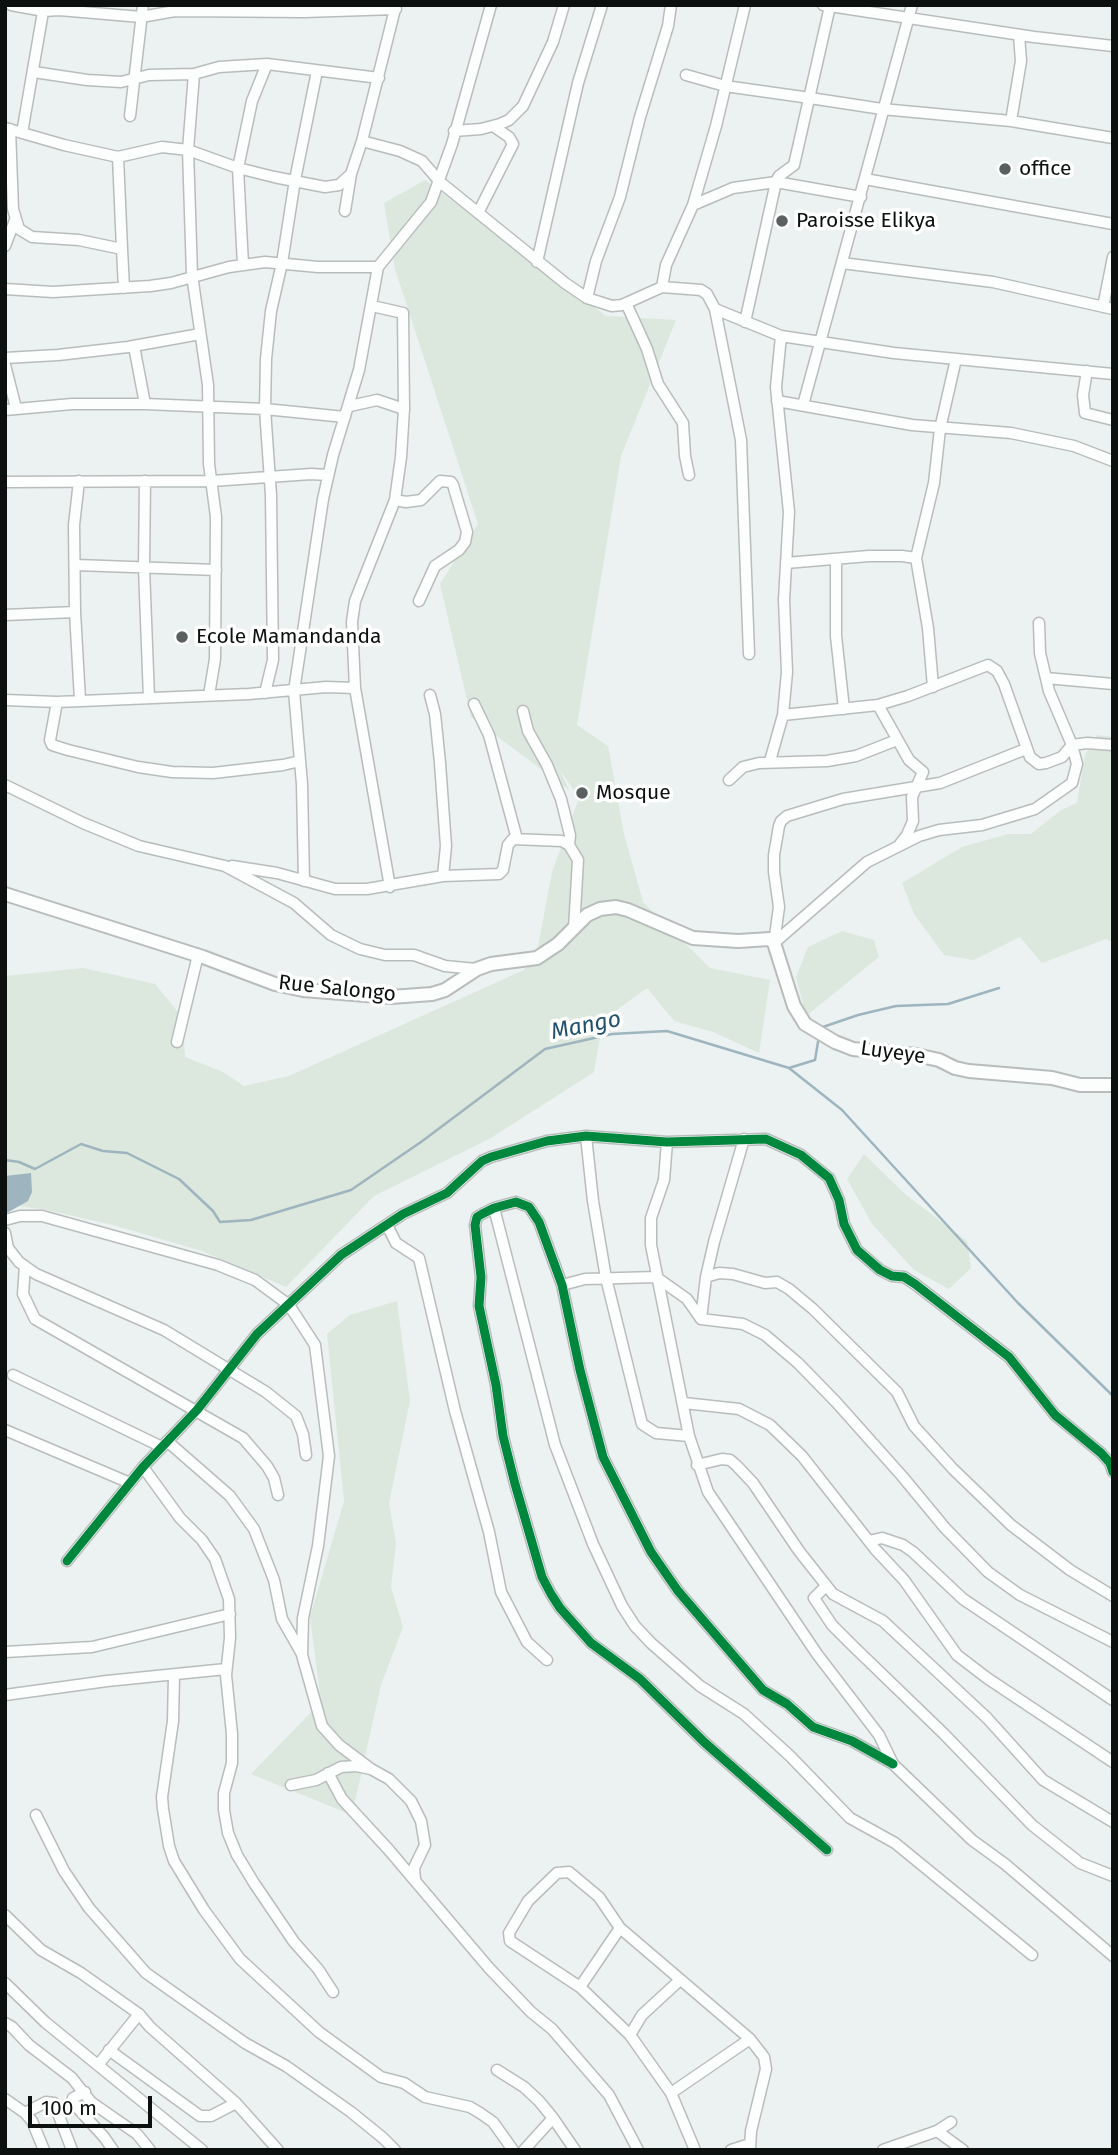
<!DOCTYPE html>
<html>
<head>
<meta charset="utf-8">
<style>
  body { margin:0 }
  #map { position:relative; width:1118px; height:2155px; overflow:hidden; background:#ebf2f1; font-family:"Fira Sans",sans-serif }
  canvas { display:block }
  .frame { position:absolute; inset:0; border:7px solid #0c1110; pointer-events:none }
  .scale { position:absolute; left:28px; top:2096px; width:124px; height:32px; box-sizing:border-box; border:4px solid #0c1110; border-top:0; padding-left:9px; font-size:21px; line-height:24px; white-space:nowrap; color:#0c1110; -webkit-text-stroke:5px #fff; paint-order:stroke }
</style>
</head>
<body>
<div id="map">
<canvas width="1118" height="2155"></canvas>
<div class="frame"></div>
<div class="scale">100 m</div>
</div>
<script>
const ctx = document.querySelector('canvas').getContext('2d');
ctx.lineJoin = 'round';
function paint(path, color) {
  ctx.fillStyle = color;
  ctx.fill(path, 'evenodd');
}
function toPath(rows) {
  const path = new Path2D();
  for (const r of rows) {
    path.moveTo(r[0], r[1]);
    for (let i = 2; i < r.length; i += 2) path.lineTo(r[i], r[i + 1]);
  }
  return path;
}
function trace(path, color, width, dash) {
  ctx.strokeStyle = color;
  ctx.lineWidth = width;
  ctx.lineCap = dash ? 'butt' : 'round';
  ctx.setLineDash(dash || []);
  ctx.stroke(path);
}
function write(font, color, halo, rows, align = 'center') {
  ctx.font = font + ' "Fira Sans",sans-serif';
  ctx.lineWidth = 7;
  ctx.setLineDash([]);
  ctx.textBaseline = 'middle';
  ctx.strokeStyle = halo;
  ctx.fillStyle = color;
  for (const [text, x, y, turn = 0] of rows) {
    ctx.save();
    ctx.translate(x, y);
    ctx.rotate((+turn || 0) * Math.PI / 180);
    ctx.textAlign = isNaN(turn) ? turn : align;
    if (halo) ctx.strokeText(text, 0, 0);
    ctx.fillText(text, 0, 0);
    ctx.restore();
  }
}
paint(toPath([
  [425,180,606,316,676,320,621,456,577,725,608,746,624,834,643,902,710,968,770,980,759,1053,713,1032,674,1021,647,988,603,1020,594,1072,491,1138,374,1196,286,1287,202,1251,113,1225,47,1210,5,1204,5,976,83,968,155,984,182,1017,185,1057,223,1072,244,1086,289,1076,524,970,537,952,552,872,579,798,560,770,569,790,471,717,440,584,478,524,395,269,384,203],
  [1097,735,1113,737,1113,942,1106,939,1042,963,1020,937,974,960,944,955,914,914,902,883,962,847,1008,834,1031,834,1061,810,1077,803,1085,755],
  [842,931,874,940,879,957,806,1016,796,977,808,947],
  [864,1154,906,1195,967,1241,971,1268,949,1289,914,1270,872,1224,847,1179],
  [397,1301,410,1401,389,1503,396,1543,391,1587,403,1627,381,1685,352,1815,251,1774,321,1702,310,1617,344,1501,327,1334,350,1315]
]), '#dce8dd');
paint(toPath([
  [31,1173,32,1192,28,1201,5,1214,5,1176]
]), '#9eb4bf');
trace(toPath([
  [822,1030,823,1027,858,1015,896,1006,948,1004,999,988],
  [789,1068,815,1060,819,1036],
  [5,1160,19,1162,35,1169,81,1144,103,1151,127,1153,179,1179,213,1211,220,1222,251,1220,351,1190,421,1142,545,1049,612,1034,667,1031,789,1068,842,1110,1018,1303,1113,1396]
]), '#9eb4bf', 2.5);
const minor = toPath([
  [11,5,44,11,59,10,141,17,175,11,304,12,396,9],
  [823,5,1034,37,1113,46],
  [34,72,87,80,121,82,149,75,194,74,219,67,267,64,379,78],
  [194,74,188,150,192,275,208,385,209,464,216,517,215,659,209,695],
  [686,75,725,86,810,98,882,109,1011,121,1113,138],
  [130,116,143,5],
  [1011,121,1021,61,1019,35],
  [5,128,64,145,118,157,162,147,188,150,238,168,274,177,325,187,339,185,351,174,362,141,396,5],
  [10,129,13,209,19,229,32,237,79,240,122,249,124,288],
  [454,131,481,129,500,124,509,120,523,106,553,42,564,5],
  [22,133,44,6],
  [362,141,400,151,422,161,440,182,565,283,587,298,612,306,622,305,662,287,666,265,693,205,716,126,745,5],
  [118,157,122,249],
  [865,179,1113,224],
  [693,205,733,188,776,182,861,197],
  [345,211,351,174],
  [478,213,513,144,509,137,493,126],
  [5,246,15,220],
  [537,262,578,83,602,5],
  [842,263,993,282,1113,309],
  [243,265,238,168,252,101,267,64],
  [378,267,431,202,452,144,491,5],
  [662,287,701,290,707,294,715,309,781,336,894,353,1113,374],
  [5,289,53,292,150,286,171,283,229,267,265,262,318,267,378,267,359,370,333,455,323,499,294,691,302,784,304,881],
  [587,298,596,261,620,197,640,117,668,26,671,5],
  [626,303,647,349,658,384,683,423,685,456,689,475],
  [372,306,403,313,404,409],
  [1103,307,1113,257],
  [715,309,741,440,749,654],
  [745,322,776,182,779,176,794,165,830,6],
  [134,346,145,404],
  [5,358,58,355,128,347,200,334],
  [5,365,16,408],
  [1087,371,1083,395,1085,413,1113,420],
  [777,401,912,425,1011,433,1074,446,1113,461],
  [803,405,912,5],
  [350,406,377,400,404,409,401,457,395,500,406,502,421,500,440,481,451,482,453,485,467,532,465,542,459,550,435,566,419,601],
  [5,410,72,404,145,404,265,409,345,417],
  [79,481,74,525,75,612,80,700],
  [145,481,144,568,149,698],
  [5,482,212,481,311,474,328,475],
  [836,559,836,636,844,709],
  [786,563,869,556,902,556,916,558],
  [76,565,216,570],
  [5,615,75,612],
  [1046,678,1113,684],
  [933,687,928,628,916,558,934,483,940,429,956,359],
  [265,693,273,660,271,495,265,409,266,359,271,311,282,263,295,180,317,71],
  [430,695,435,714,440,763,446,846,443,876],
  [5,700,57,702,249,694,326,687,355,688],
  [57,702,50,740,52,745,68,750,138,767,172,772,213,773,283,765,300,761],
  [474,704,489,735,517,839],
  [878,705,909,760,923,772,912,797,913,821,907,835,900,844],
  [523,711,528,731,547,765,561,799,570,835,569,845,578,860,574,929],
  [783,715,878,705,908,696,988,665,997,671,1004,684,1030,757,1039,764,1046,763,1062,757,1072,745,1049,691,1040,653,1039,623],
  [770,761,783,715,787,672,784,600,789,512,776,387,781,336],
  [729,780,743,767,759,763,827,761,856,756,897,740],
  [5,785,83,823,139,846,225,866,294,903,331,935,360,949,385,955,414,955,445,966,476,969],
  [232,866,277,873,335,889,367,889,443,876,499,874,503,870,508,845,513,839,562,841,569,845],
  [390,887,355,688,352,622,355,601,395,500],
  [774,943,867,862,919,836,939,830,982,825,1035,809,1072,783,1077,764,1072,745,1087,743,1113,745],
  [774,943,779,907,774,872,774,855,779,826,781,821,787,816,843,799,940,783,1026,749],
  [177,1042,198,955],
  [586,1136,593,1201,606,1278,642,1424,656,1433,689,1436],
  [667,1142,664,1180,651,1218,651,1245,689,1436,708,1492,817,1654,879,1735,893,1764,972,1840,1005,1864,1113,1956],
  [494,1208,555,1445,593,1544,622,1606,635,1626,651,1643,700,1686,744,1714,790,1756,850,1818,895,1843,1032,1955],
  [5,1220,20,1216,42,1216,218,1265,255,1280,289,1305,304,1328,315,1345,329,1456,318,1546,303,1618,302,1655,322,1726,339,1745,371,1769],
  [387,1225,396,1243,419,1258,455,1411,489,1532,501,1592,527,1642,547,1660],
  [5,1233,8,1248,19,1262,36,1274,164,1330,266,1392,296,1416,303,1434,306,1455],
  [25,1266,23,1294,35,1319,243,1438,267,1466,274,1478,278,1495],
  [706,1277,719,1273,733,1274,765,1283,777,1282,789,1289,813,1309,897,1392,914,1426,953,1469,1011,1525,1070,1570,1113,1596],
  [562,1285,585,1279,656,1277,687,1299,701,1319,743,1324,765,1335,798,1363,836,1402,902,1476,945,1528,988,1572,1020,1595,1113,1642],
  [701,1319,706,1277,714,1242,744,1139],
  [13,1375,162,1447],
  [684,1403,739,1409,770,1425,802,1456,875,1549,904,1580,957,1655,987,1678,1113,1762],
  [5,1430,130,1483],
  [167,1441,230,1496,254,1529,274,1580,282,1619,302,1654],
  [697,1465,722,1459,730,1460,736,1465,753,1483,799,1551,833,1594,883,1621,987,1718,1043,1780,1113,1822],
  [143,1467,180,1518,202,1540,215,1559,229,1599,230,1638,226,1675,232,1734,232,1763,224,1793,224,1810,228,1833,237,1855,254,1883,294,1942,318,1969,333,1992],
  [869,1541,882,1538,903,1545,913,1552,963,1599,1113,1700],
  [67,1561,143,1467,197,1410,257,1334,341,1255,403,1214,447,1193,482,1161,491,1157,547,1141,586,1136,667,1142,766,1139,801,1155,829,1178,839,1200,844,1224,857,1250,880,1270,892,1276,904,1277,915,1284,1009,1357,1055,1415,1101,1453,1110,1463,1113,1472],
  [826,1586,814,1598,832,1625,853,1646,944,1734,1032,1825,1080,1863,1113,1876],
  [5,1652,92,1647,230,1614],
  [174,1676,173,1721,162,1797,163,1809,169,1846,174,1861,204,1910,240,1959,319,2032,381,2077,404,2083,425,2097,470,2107,480,2113,493,2122,513,2150],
  [5,1695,107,1681,226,1669],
  [328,1773,342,1799,388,1849,489,1968,531,2012,552,2029,609,2095,638,2150],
  [291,1785,316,1780,341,1767,356,1766,371,1769,389,1779,411,1801,421,1821,425,1845,414,1868,415,1879],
  [36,1815,64,1871,89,1908,146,1973,245,2043,286,2066,351,2112,383,2138,395,2150],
  [827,1850,704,1742,640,1679,591,1643,560,1608,551,1594,542,1577,515,1484,503,1436,496,1385,479,1306,481,1277,475,1225,477,1217,482,1214,494,1208,516,1202,529,1207,539,1222,562,1285,580,1370,603,1457,651,1552,678,1591,763,1690,787,1704,813,1727,852,1741,893,1764],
  [5,1915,41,1950,81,1973,139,2014,150,2027,236,2103,278,2150],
  [5,1983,45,2022,202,2150],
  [580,1987,620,1928],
  [5,2023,12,2027,29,2045,72,2078,91,2102,137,2134,150,2150],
  [630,2035,642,2015,680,1980],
  [109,2050,200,2116,211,2116,236,2103],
  [98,2065,139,2014],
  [497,2070,524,2087,539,2101,553,2118,575,2150],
  [85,2092,73,2098,72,2102,104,2137,113,2150],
  [671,2093,750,2039],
  [5,2099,25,2113,32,2121,44,2150],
  [25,2113,46,2102,54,2103,72,2150],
  [937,2131,963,2150],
  [524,2150,553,2118],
  [695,2150,671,2093,630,2035,580,1987,510,1941,509,1933,528,1901,557,1873,569,1872,599,1897,620,1928,750,2039,764,2057,766,2069,751,2131,750,2150],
  [731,2150,750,2144],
  [883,2150,937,2131,951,2122]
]);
const tertiary = toPath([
  [5,894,203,957,275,984,303,990,391,997,432,994,445,990,477,969,491,964,537,958,558,944,587,915,600,909,616,907,628,910,693,938,738,941,770,939,774,943,794,1006,805,1024,835,1042,853,1049,916,1055,939,1060,955,1068,969,1071,1052,1078,1080,1085,1113,1085]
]);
trace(minor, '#b8bdbc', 13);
trace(tertiary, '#b8bdbc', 16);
trace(minor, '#fcfdfd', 10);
trace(tertiary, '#fcfdfd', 12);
trace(toPath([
  [67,1561,143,1467,197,1410,257,1334,341,1255,403,1214,447,1193,482,1161,491,1157,547,1141,586,1136,667,1142,766,1139,801,1155,829,1178,839,1200,844,1224,857,1250,880,1270,892,1276,904,1277,915,1284,1009,1357,1055,1415,1101,1453,1110,1463,1113,1472],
  [827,1850,704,1742,640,1679,591,1643,560,1608,551,1594,542,1577,515,1484,503,1436,496,1385,479,1306,481,1277,475,1225,477,1217,482,1214,494,1208,516,1202,529,1207,539,1222,562,1285,580,1370,603,1457,651,1552,678,1591,763,1690,787,1704,813,1727,852,1741,893,1764]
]), '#00873e', 9);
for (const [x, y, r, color] of [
  [1005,169,7,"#5a605f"],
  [782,221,7,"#5a605f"],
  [182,637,7,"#5a605f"],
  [582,793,7,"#5a605f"]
]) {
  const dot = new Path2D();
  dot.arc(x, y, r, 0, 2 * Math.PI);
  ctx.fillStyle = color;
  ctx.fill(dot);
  trace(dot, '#fff', 2.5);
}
write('21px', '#0c1110', '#fff', [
  ["office",1019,169],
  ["Paroisse Elikya",796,221],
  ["Ecole Mamandanda",196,637],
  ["Mosque",596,793]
], 'left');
write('21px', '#0c1110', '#fff', [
  ["Rue Salongo",337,989,6],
  ["Luyeye",893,1053,8]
]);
write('italic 23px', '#20526e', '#fff', [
  ["Mango",586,1026,-11]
]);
</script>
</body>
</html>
